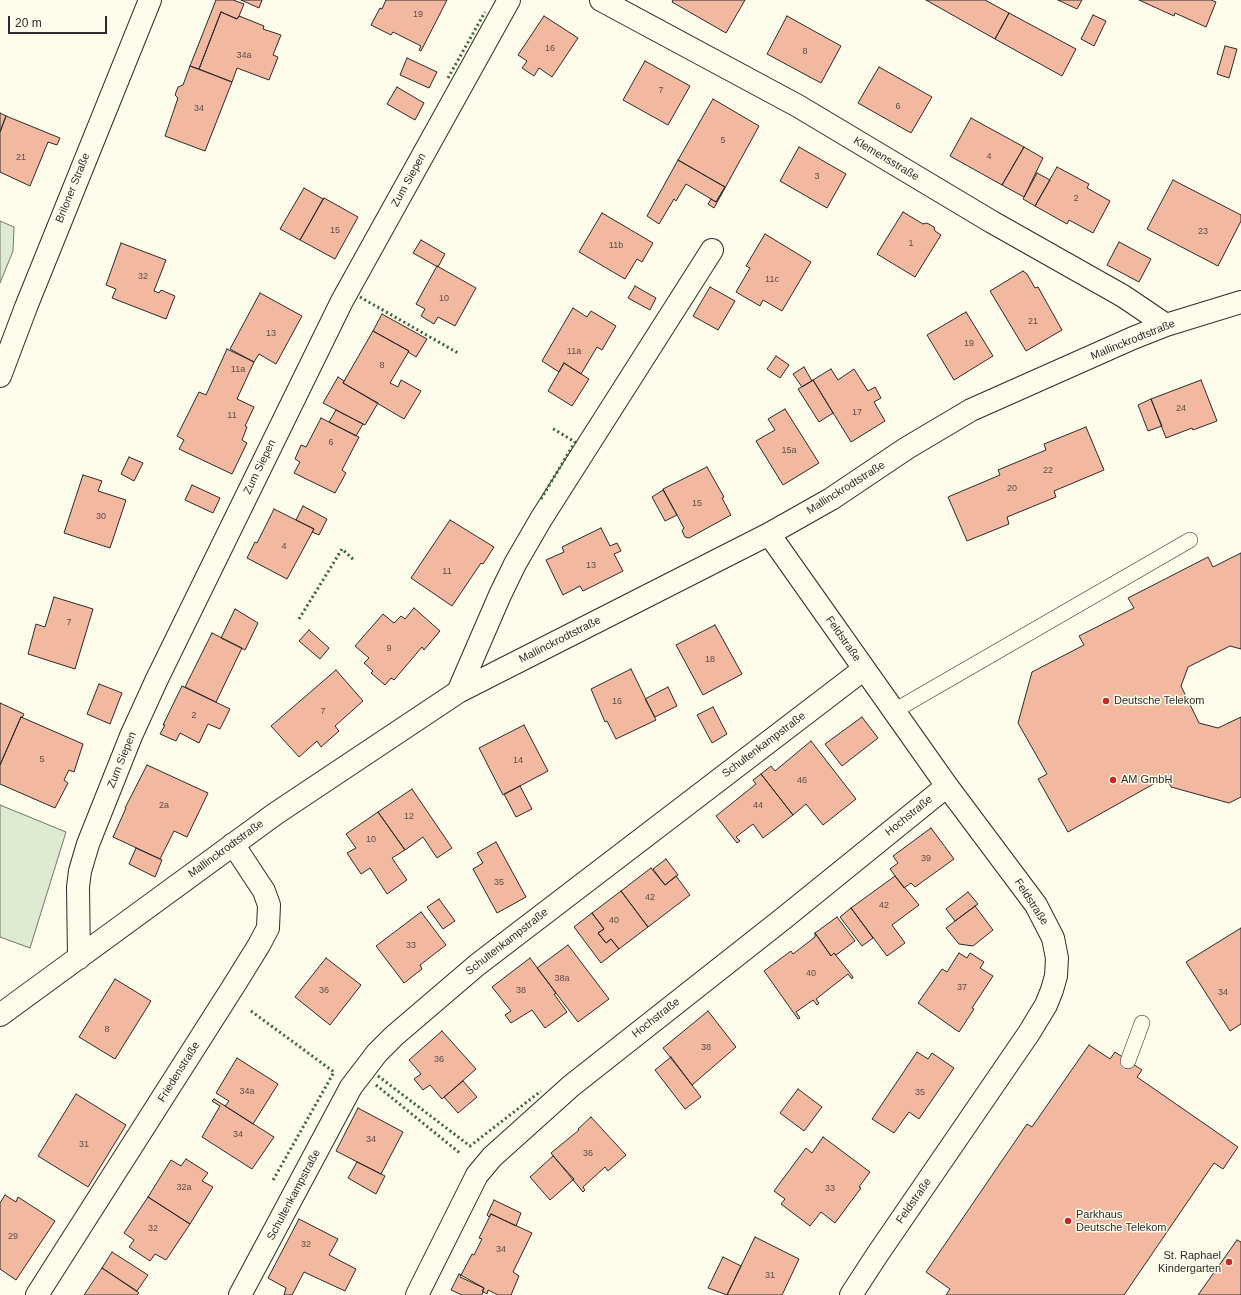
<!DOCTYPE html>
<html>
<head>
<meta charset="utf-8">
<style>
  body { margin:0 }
  #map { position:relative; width:1241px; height:1295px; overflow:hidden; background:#fdfbea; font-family:Helvetica,sans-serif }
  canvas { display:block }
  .scale { position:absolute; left:8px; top:16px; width:99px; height:18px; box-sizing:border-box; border:2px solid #2b2b2b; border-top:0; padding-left:5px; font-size:12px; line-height:14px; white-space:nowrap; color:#2b2b2b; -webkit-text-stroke:3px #fdfbea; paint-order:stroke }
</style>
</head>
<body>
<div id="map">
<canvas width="1241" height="1295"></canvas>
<div class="scale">20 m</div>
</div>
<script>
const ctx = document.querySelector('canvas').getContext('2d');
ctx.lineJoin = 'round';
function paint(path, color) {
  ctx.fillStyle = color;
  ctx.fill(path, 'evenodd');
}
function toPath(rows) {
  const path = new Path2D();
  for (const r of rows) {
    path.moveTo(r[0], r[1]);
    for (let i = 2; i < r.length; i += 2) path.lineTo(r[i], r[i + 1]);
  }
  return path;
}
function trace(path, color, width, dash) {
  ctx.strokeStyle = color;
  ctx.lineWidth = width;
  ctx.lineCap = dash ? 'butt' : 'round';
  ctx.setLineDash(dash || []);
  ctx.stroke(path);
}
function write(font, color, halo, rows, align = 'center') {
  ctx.font = font + ' Helvetica,sans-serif';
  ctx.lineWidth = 3;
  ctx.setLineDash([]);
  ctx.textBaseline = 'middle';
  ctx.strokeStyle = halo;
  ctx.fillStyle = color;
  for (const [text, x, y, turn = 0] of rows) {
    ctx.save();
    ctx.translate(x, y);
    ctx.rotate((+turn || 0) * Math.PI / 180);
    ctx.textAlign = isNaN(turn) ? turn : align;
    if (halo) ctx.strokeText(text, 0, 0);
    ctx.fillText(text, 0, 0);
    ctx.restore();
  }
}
const green = toPath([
  [0,221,14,227,13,251,0,283,0,221],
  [0,805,66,832,30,948,0,937,0,805]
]);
paint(green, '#deebd1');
trace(green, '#74746e', 1);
const building = toPath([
  [216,0,233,0,244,4,239,16,237,19,221,12,199,69,190,66,216,0],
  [241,0,262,0,259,8,241,0],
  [386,0,447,0,421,51,419,50,421,46,393,32,391,35,371,25,380,8,382,9,386,0],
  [673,0,745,0,726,33,672,2,673,0],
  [926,0,985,0,1009,13,995,39,926,0],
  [1058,0,1082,0,1077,9,1058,0],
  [1139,0,1211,0,1216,2,1206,27,1175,13,1174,16,1139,0],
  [221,12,237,19,239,16,264,26,263,29,281,35,273,55,278,57,269,80,237,68,232,82,199,69,221,12],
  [1009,13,1076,49,1062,76,995,39,1009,13],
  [1093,15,1106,21,1094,46,1081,39,1093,15],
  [544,16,578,38,552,77,539,68,534,76,522,68,527,61,518,55,544,16],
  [787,16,841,46,821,83,767,54,787,16],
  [1225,46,1237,49,1229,78,1217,74,1225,46],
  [407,58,437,72,429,88,400,75,407,58],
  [645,61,690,86,668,125,623,100,645,61],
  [190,66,232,82,205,151,165,136,178,98,175,95,178,87,183,85,190,66],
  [879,67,932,97,911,133,858,103,879,67],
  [397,87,424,103,415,120,387,104,397,87],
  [713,99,759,126,714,208,708,204,711,199,716,202,725,187,678,160,713,99],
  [0,113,6,116,0,132,0,113],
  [6,116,60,138,57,145,48,142,30,186,0,172,0,132,6,116],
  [971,118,1024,147,1002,185,950,156,971,118],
  [799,147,846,174,827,208,780,181,799,147],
  [1024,147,1043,158,1024,197,1002,185,1024,147],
  [678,160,725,187,716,202,686,184,676,201,674,199,659,224,647,216,678,160],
  [1057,167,1089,184,1087,188,1110,201,1093,233,1069,220,1067,224,1035,206,1057,167],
  [1037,173,1050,180,1035,206,1023,199,1037,173],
  [1173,180,1241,215,1241,221,1218,266,1147,229,1173,180],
  [304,188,323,199,300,240,280,229,304,188],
  [324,198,358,217,335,259,300,240,324,198],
  [903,212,923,224,927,223,934,227,935,231,941,235,915,277,877,254,903,212],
  [602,213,653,243,642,262,637,259,625,279,579,252,602,213],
  [765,234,811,262,782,311,763,300,760,306,736,292,750,268,746,266,765,234],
  [421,240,445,254,438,267,413,253,421,240],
  [1119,242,1151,259,1139,282,1107,265,1119,242],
  [121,243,166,260,154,291,159,293,161,290,175,296,166,319,112,298,116,289,106,285,121,243],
  [437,266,476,288,455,326,438,317,434,324,421,316,425,309,416,304,437,266],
  [1023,271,1027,274,1035,288,1038,287,1062,330,1026,351,990,291,1023,271],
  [635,286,656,298,650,310,628,298,635,286],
  [710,287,735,301,718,330,693,316,710,287],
  [260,293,302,316,276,364,259,354,254,362,230,349,260,293],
  [573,308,587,317,591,311,616,326,602,350,597,347,581,374,564,363,559,372,542,361,573,308],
  [966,312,993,356,954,380,927,335,966,312],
  [382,314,427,339,416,357,408,352,409,351,373,331,382,314],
  [373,331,409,351,390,383,398,387,401,380,421,391,404,419,343,383,373,331],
  [227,349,254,362,237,399,254,407,245,426,247,427,242,440,247,443,232,474,179,449,184,440,177,436,199,392,206,395,227,349],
  [776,356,789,365,780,378,767,369,776,356],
  [564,363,589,379,572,406,548,391,564,363],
  [804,367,812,381,802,387,793,374,804,367],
  [831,369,838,380,854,369,868,391,875,387,881,398,874,402,885,421,851,442,813,380,831,369],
  [338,377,344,381,343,383,378,403,365,425,323,403,338,377],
  [813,380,833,413,819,422,798,389,813,380],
  [1201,380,1217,421,1193,430,1192,428,1166,438,1151,399,1201,380],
  [1151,399,1162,426,1148,431,1138,405,1151,399],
  [785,409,819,463,783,485,756,441,775,430,768,419,785,409],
  [336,410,363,424,356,436,329,422,336,410],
  [321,418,359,437,342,470,346,473,335,493,294,473,300,462,295,459,301,445,306,447,321,418],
  [1086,427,1104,470,1054,491,1056,497,1007,517,1009,524,967,541,948,497,1000,475,998,470,1046,450,1044,444,1086,427],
  [129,457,143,463,134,481,121,474,129,457],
  [707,467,724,497,722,498,731,515,689,538,685,537,682,531,684,528,663,489,707,467],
  [83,475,102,481,98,491,126,500,110,548,64,533,83,475],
  [192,485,220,498,213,513,185,500,192,485],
  [663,490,677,515,665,521,652,497,663,490],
  [303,506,327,519,319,535,312,532,314,529,296,520,303,506],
  [274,509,314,529,287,579,247,558,255,542,257,543,274,509],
  [450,520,494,547,483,564,481,563,452,606,411,578,450,520],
  [601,528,610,546,617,543,621,551,614,554,623,571,583,591,580,586,563,595,546,560,564,552,562,547,601,528],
  [1241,553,1241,649,1230,646,1188,667,1181,686,1199,723,1218,728,1241,717,1241,797,1229,803,1171,787,1166,777,1068,832,1038,779,1047,774,1018,723,1032,672,1084,645,1079,636,1134,608,1128,598,1208,557,1213,567,1241,553],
  [54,597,93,609,75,669,28,654,36,624,45,627,54,597],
  [414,608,440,631,424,650,422,647,394,680,391,678,385,685,371,673,373,671,364,663,369,658,355,646,383,614,394,623,401,616,405,619,414,608],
  [235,609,258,623,245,650,221,638,235,609],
  [715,625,742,674,703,695,676,645,715,625],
  [309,630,329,648,320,659,299,641,309,630],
  [212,633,242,648,216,702,185,687,212,633],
  [631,669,656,720,616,739,607,721,605,722,591,689,631,669],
  [336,670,363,701,335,726,339,731,321,747,317,741,299,757,271,726,336,670],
  [99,684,122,693,110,724,87,714,99,684],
  [182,686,230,709,220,729,208,724,199,743,180,733,176,741,160,734,165,725,163,725,182,686],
  [668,687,677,706,655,717,645,699,668,687],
  [0,703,24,714,22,718,21,717,0,765,0,703],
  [713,707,727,734,712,743,697,715,713,707],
  [21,717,83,744,74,772,69,770,64,780,68,783,55,808,0,784,0,765,21,717],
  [862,717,878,738,842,766,825,744,862,717],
  [524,725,548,771,503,795,479,748,524,725],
  [811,741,856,799,823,825,806,804,793,815,761,774,771,766,775,771,811,741],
  [147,765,208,793,187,837,174,831,160,859,113,837,126,808,125,808,147,765],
  [761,774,793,815,763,838,753,824,736,837,740,841,737,843,716,816,756,784,753,780,761,774],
  [520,786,532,809,516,817,504,794,520,786],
  [412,789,452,848,437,858,423,837,405,850,378,812,412,789],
  [378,812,405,850,392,858,407,880,387,894,370,868,361,874,347,853,356,848,346,834,378,812],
  [931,828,954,859,915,887,911,883,904,888,890,869,898,863,893,856,931,828],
  [496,842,526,897,497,913,473,869,483,863,477,853,496,842],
  [136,848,162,860,155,877,129,864,136,848],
  [666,859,678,875,665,885,653,869,666,859],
  [651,868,665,885,676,876,690,895,648,927,621,891,651,868],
  [895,876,919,905,892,925,905,943,887,956,851,908,895,876],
  [621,891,648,927,619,949,611,939,606,943,598,933,604,929,592,913,621,891],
  [968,892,978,904,955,921,946,909,968,892],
  [439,899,455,921,443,929,427,907,439,899],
  [975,906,993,930,973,946,959,944,946,928,975,906],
  [851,908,873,938,862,946,840,917,851,908],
  [421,912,446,945,420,965,422,969,404,983,376,946,421,912],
  [592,913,604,929,598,933,606,943,611,939,619,949,601,963,574,927,592,913],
  [837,917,855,941,836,955,834,953,831,956,815,933,837,917],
  [1241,928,1241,1024,1230,1031,1186,962,1241,928],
  [815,933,831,956,834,953,853,977,852,979,848,974,816,999,819,1003,817,1005,813,1000,796,1012,800,1018,798,1019,764,971,791,951,793,954,815,937,815,933],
  [568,945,609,999,578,1022,537,968,568,945],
  [959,953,967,958,970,953,984,962,980,968,993,976,972,1008,974,1009,959,1032,918,1003,942,969,947,972,959,953],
  [326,958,361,985,330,1025,295,997,326,958],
  [530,958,556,993,554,994,567,1012,545,1028,532,1010,511,1023,505,1015,511,1011,492,987,530,958],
  [115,979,151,1001,115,1059,79,1037,115,979],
  [708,1011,736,1047,692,1085,663,1048,708,1011],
  [442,1031,476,1069,442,1099,430,1085,423,1090,414,1079,421,1074,409,1060,442,1031],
  [1089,1045,1110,1059,1115,1052,1142,1070,1137,1077,1238,1147,1223,1169,1214,1163,1124,1295,946,1295,950,1289,926,1272,1027,1124,1032,1127,1089,1045],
  [917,1052,928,1059,932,1053,954,1068,919,1119,909,1112,894,1133,872,1119,917,1052],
  [671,1057,701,1097,685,1109,655,1070,671,1057],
  [237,1058,278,1084,253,1124,225,1106,229,1101,216,1093,237,1058],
  [463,1081,477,1097,458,1113,444,1097,463,1081],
  [798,1089,822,1107,804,1131,780,1113,798,1089],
  [76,1094,126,1125,88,1187,38,1156,76,1094],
  [214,1099,274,1137,252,1169,202,1137,220,1106,212,1101,214,1099],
  [358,1108,403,1132,381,1174,336,1151,358,1108],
  [591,1117,626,1155,608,1171,605,1167,583,1187,585,1190,583,1192,551,1153,579,1130,578,1129,591,1117],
  [823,1137,870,1172,859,1187,861,1188,835,1223,821,1212,810,1226,781,1204,785,1199,774,1191,806,1148,812,1153,823,1137],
  [553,1156,574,1179,550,1200,530,1177,553,1156],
  [186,1159,208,1173,202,1181,213,1187,190,1224,148,1197,171,1160,181,1166,186,1159],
  [357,1162,385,1176,376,1194,348,1178,357,1162],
  [5,1195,16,1202,18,1197,55,1221,16,1280,0,1269,0,1203,5,1195],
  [148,1197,190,1224,166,1260,155,1254,150,1261,129,1247,134,1240,124,1233,148,1197],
  [494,1200,521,1213,516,1226,491,1214,489,1217,487,1215,494,1200],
  [491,1214,532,1233,513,1272,519,1276,511,1295,498,1295,488,1290,487,1294,482,1291,484,1288,460,1277,472,1254,474,1255,482,1239,479,1238,491,1214],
  [299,1219,338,1239,329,1255,356,1269,345,1291,304,1272,292,1295,284,1295,286,1288,268,1278,299,1219],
  [755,1237,799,1259,782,1295,727,1295,755,1237],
  [1237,1240,1241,1242,1241,1295,1198,1295,1237,1240],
  [112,1252,148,1275,137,1291,102,1268,112,1252],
  [723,1257,741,1266,727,1295,708,1288,723,1257],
  [102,1268,139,1293,137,1295,84,1295,102,1268],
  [459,1274,484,1288,482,1295,462,1295,451,1290,459,1274]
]);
paint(building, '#f2b8a0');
trace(building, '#2b2b2b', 1);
const lane = toPath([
  [894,711,1190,540],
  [1128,1061,1142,1023]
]);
const street = toPath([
  [601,0,798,106,992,222,1123,296,1166,325],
  [769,534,947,786,1036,905,1053,938,1057,958,1056,976,1052,990,1046,1005,1029,1033,877,1255,851,1295],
  [458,692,500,595,515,564,541,519,712,250],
  [79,958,78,887,80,871,88,844,131,736,157,679,342,301,509,0],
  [0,1015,275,814,458,692,769,534,831,499,907,448,971,410,1133,338,1166,325,1241,302],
  [37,1295,233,987,259,945,268,928,269,905,264,891,233,844],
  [240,1295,351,1087,377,1053,394,1036,477,965,864,669],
  [417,1295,477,1175,492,1157,571,1086,784,918,947,786]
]);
const secondary = toPath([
  [0,376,26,307,150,0]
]);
trace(lane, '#2b2b2b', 16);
trace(street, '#2b2b2b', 24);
trace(secondary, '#2b2b2b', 24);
trace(lane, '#fdfbea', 15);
trace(street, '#fdfbea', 22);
trace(secondary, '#fdfbea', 22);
trace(toPath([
  [448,78,485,12],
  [360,297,458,353],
  [541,499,575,442,552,428],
  [299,619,342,549,354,560],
  [251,1011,334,1072,272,1182],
  [378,1076,470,1146,541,1091],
  [376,1085,461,1154]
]), '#34623c', 3, [2, 3]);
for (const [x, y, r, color] of [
  [1106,701,4,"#c62828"],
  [1113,780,4,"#c62828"],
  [1068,1221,4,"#c62828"],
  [1229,1262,4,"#c62828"]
]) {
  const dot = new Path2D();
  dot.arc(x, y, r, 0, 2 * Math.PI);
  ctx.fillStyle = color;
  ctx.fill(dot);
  trace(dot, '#fdfbea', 1.5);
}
write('9px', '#5d4e48', null, [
  ["19",418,15],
  ["16",550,49],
  ["8",805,52],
  ["34a",244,56],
  ["7",661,91],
  ["6",898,107],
  ["34",199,109],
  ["5",723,141],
  ["4",989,157],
  ["21",21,158],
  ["3",817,177],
  ["2",1076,199],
  ["15",335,231],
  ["23",1203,232],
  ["1",911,244],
  ["11b",616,246],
  ["32",143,277],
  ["11c",772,280],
  ["10",444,299],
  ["21",1033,322],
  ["13",271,334],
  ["19",969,344],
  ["11a",574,352],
  ["8",382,366],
  ["11a",238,370],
  ["24",1181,409],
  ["17",857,413],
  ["11",232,416],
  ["6",331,443],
  ["15a",789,451],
  ["22",1048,471],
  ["20",1012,489],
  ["15",697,504],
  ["30",101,517],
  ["4",284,547],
  ["13",591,566],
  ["11",447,572],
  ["7",69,623],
  ["9",389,649],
  ["18",710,660],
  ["16",617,702],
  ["7",323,712],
  ["2",194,716],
  ["5",42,760],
  ["14",518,761],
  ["46",802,781],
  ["2a",164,806],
  ["44",758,806],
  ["12",409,817],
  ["10",371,840],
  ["39",926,859],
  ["35",499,883],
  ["42",650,898],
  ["42",884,906],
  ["40",614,921],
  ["33",411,946],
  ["40",811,974],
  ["38a",562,979],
  ["37",962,988],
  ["36",324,991],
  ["38",521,991],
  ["34",1223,993],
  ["8",107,1030],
  ["38",706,1048],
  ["36",439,1060],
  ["34a",247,1092],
  ["35",920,1093],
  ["34",238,1135],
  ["34",371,1140],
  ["31",84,1145],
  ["36",588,1154],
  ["32a",184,1188],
  ["33",830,1189],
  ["32",153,1229],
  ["29",13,1237],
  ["32",306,1245],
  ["34",501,1250],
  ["31",770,1276]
]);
write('11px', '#2b2b2b', '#fdfbea', [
  ["Klemensstraße",886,159,31],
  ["Zum Siepen",409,180,-61],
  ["Briloner Straße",73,188,-68],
  ["Mallinckrodtstraße",1133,340,-22],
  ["Zum Siepen",260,467,-64],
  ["Mallinckrodtstraße",846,488,-32],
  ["Feldstraße",843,639,55],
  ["Mallinckrodtstraße",560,640,-27],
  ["Schultenkampstraße",764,745,-37],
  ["Zum Siepen",122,760,-68],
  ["Hochstraße",909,816,-39],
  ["Mallinckrodtstraße",226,849,-36],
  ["Feldstraße",1031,902,57],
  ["Schultenkampstraße",507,942,-38],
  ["Hochstraße",656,1018,-38],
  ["Friedenstraße",179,1072,-58],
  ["Schultenkampstraße",294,1195,-62],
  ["Feldstraße",914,1201,-55]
]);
write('11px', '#2b2b2b', '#fdfbea', [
  ["Deutsche Telekom",1114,701],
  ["AM GmbH",1121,780],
  ["Parkhaus",1076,1215],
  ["Deutsche Telekom",1076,1228],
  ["St. Raphael",1221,1256,"right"],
  ["Kindergarten",1221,1269,"right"]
], 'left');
</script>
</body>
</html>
